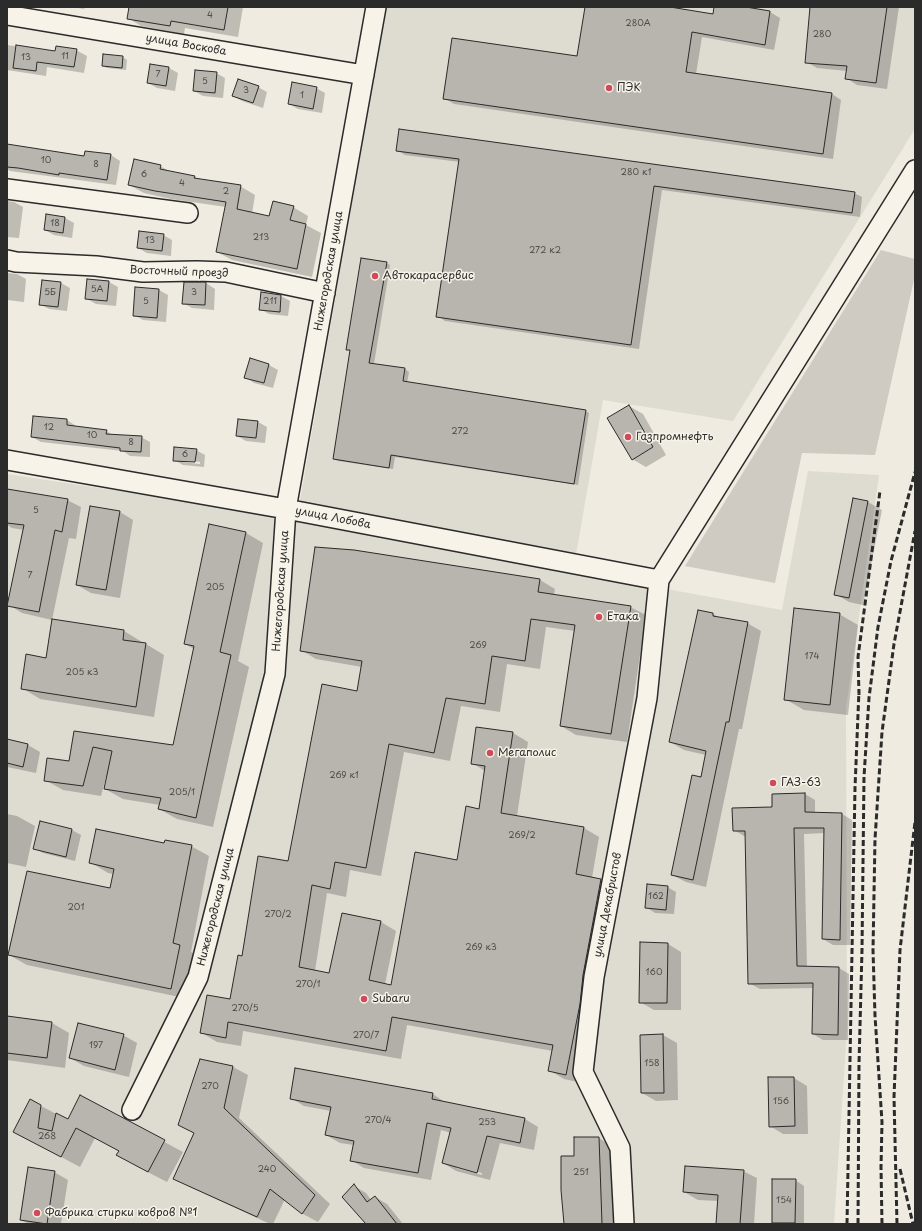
<!DOCTYPE html>
<html>
<head>
<meta charset="utf-8">
<style>
  body { margin:0 }
  #map { position:relative; width:922px; height:1231px; overflow:hidden; background:#efebe0; font-family:"Playpen Sans",sans-serif }
  canvas { display:block }
  .frame { position:absolute; inset:0; border:8px solid #2b2b2b; pointer-events:none }
</style>
</head>
<body>
<div id="map">
<canvas width="922" height="1231"></canvas>
<div class="frame"></div>
</div>
<script>
const ctx = document.querySelector('canvas').getContext('2d');
ctx.lineJoin = 'round';
function paint(path, color) {
  ctx.fillStyle = color;
  ctx.fill(path, 'evenodd');
}
function toPath(rows) {
  const path = new Path2D();
  for (const r of rows) {
    path.moveTo(r[0], r[1]);
    for (let i = 2; i < r.length; i += 2) path.lineTo(r[i], r[i + 1]);
  }
  return path;
}
function trace(path, color, width, dash) {
  ctx.strokeStyle = color;
  ctx.lineWidth = width;
  ctx.lineCap = dash ? 'butt' : 'round';
  ctx.setLineDash(dash || []);
  ctx.stroke(path);
}
function write(font, color, halo, rows, align = 'center') {
  ctx.font = font + ' "Playpen Sans",sans-serif';
  ctx.lineWidth = 3;
  ctx.setLineDash([]);
  ctx.textBaseline = 'middle';
  ctx.strokeStyle = halo;
  ctx.fillStyle = color;
  for (const [text, x, y, turn = 0] of rows) {
    ctx.save();
    ctx.translate(x, y);
    ctx.rotate((+turn || 0) * Math.PI / 180);
    ctx.textAlign = isNaN(turn) ? turn : align;
    if (halo) ctx.strokeText(text, 0, 0);
    ctx.fillText(text, 0, 0);
    ctx.restore();
  }
}
paint(toPath([
  [386,7,915,7,915,129,733,421,603,400,573,572,782,610,808,471,879,475,846,708,847,1030,834,1224,7,1224,7,474,297,518]
]), '#dedbd1');
paint(toPath([
  [881,250,915,259,915,275,875,455,802,453,775,583,685,566]
]), '#cfcbc2');
paint(toPath([
  [73,7,85,7,84,9],
  [130,7,243,7,238,37,185,28,184,34,141,26,128,18],
  [586,7,664,7,714,16,715,7,740,7,770,12,780,18,774,50,702,37,696,74,832,94,841,100,833,159,454,104,444,98,577,57],
  [811,7,899,7,887,89,857,85,846,78,847,71,817,68,806,62],
  [7,45,56,52,76,50,87,56,84,73,47,67,46,76,7,70],
  [123,57,127,60,126,70,107,68,103,66],
  [151,65,169,68,178,73,175,91,157,88,148,83],
  [216,73,225,78,223,98,203,96,194,91],
  [258,87,267,92,263,108,242,101,233,96],
  [316,88,325,93,322,113,298,109,289,104],
  [7,145,84,157,111,155,120,161,116,185,10,171,7,169],
  [397,150,854,193,862,197,860,217,662,190,639,349,445,321,438,316,460,162,405,155],
  [160,166,171,172,195,177,201,180,240,186,255,195,252,214,270,217,293,207,308,216,306,225,321,233,312,277,232,260,217,252,226,207,171,199,144,193,129,185],
  [7,201,14,202,23,207,19,238,7,237],
  [47,215,65,218,74,223,72,238,54,235,45,230],
  [163,235,172,240,171,256,147,253,138,248],
  [386,263,390,265,374,364,405,369,409,372,407,383,585,411,589,413,578,485,395,457,393,469,338,461,334,459,351,351,347,349],
  [7,273,17,274,26,279,24,302,7,300],
  [109,282,118,287,116,306,96,304,87,299],
  [61,283,70,288,67,311,49,309,40,304],
  [206,283,215,289,214,310,192,308,183,303],
  [159,290,168,295,166,322,143,320,134,315],
  [281,296,290,301,288,316,269,314,260,309],
  [269,365,278,370,273,388,254,383,245,377],
  [629,406,643,414,666,455,646,467,632,459],
  [67,420,76,426,76,427,106,431,113,435,141,437,150,442,150,457,130,456,123,451,41,442,32,437],
  [239,420,258,422,267,427,265,443,246,441,237,436],
  [196,450,205,455,204,467,183,465,174,460],
  [182,460,200,462,200,464,182,462],
  [7,490,67,500,81,507,76,539,69,538,52,620,22,613,9,605,24,530,12,528,7,525],
  [854,499,868,502,882,510,863,605,849,602,835,594],
  [120,512,133,520,120,598,91,593,77,585],
  [246,533,263,543,238,661,249,667,213,827,177,819,159,809,160,805,123,799,105,789,107,777,106,777,101,796,63,790,45,780,70,762,75,732,174,747,194,649,185,644],
  [354,551,540,580,555,589,554,595,630,607,646,615,627,742,576,735,561,726,575,631,546,627,540,669,507,664,500,712,461,706,450,761,404,752,381,876,350,870,346,897,327,893,315,971,330,974,343,914,381,922,396,931,385,984,392,986,458,861,479,810,485,771,472,763,513,733,528,742,517,816,584,828,599,837,592,878,601,880,616,889,582,1083,564,1079,549,1070,553,1051,407,1025,401,1059,243,1031,241,1046,217,1042,202,1033,231,1000,242,957,289,863,358,692,362,667,316,659,301,650],
  [699,611,713,614,720,618,747,623,761,631,742,729,739,729,706,887,686,882,672,875,701,778,706,755,684,750,670,742],
  [839,614,858,625,848,715,804,710,785,699],
  [53,620,124,631,142,642,142,644,146,644,164,655,154,717,40,699,22,688,47,659],
  [7,740,28,745,40,752,36,773,7,767],
  [805,794,815,800,815,813,842,814,852,820,850,945,833,945,823,939,825,833,804,834,807,967,839,968,849,974,848,1040,823,1040,813,1034,814,988,760,989,749,983,746,836,744,836,734,830,773,808],
  [7,814,17,816,35,826,26,867,7,863],
  [41,822,72,830,81,835,75,861,43,853,34,848],
  [165,844,191,846,209,856,191,952,198,956,189,999,27,965,9,955,110,889,114,874,108,873,90,862],
  [667,887,676,892,674,914,655,913,646,907],
  [668,944,681,952,681,1010,654,1010,640,1002],
  [7,1017,52,1023,69,1033,65,1068,7,1060],
  [123,1035,137,1043,129,1077,84,1066,70,1058],
  [663,1035,677,1043,678,1100,656,1101,642,1093],
  [201,1060,233,1067,248,1075,239,1118,330,1204,318,1222,303,1214,285,1199,273,1224,270,1224,190,1187,175,1178,195,1133],
  [794,1078,807,1086,808,1134,783,1134,770,1126],
  [433,1094,446,1103,525,1119,538,1127,534,1150,500,1143,490,1180,456,1171,443,1163,451,1133,441,1130,431,1180,364,1168,351,1160,354,1145,340,1143,326,1135,331,1111,304,1106,291,1098],
  [456,1166,482,1173,482,1175,456,1168],
  [81,1097,183,1152,167,1182,136,1166,120,1151,95,1138,80,1167,33,1142,41,1106,68,1120],
  [599,1138,611,1146,614,1224,565,1224,576,1157],
  [743,1171,757,1178,754,1224,717,1224,718,1201,698,1200,684,1192],
  [54,1172,68,1180,61,1224,29,1224,21,1220],
  [795,1180,804,1186,804,1224,776,1224,773,1222],
  [354,1186,366,1193,371,1200,375,1197,387,1204,403,1224,367,1224]
]), '#0003');
const building = toPath([
  [129,7,228,7,224,30,171,21,170,26,127,19,129,7],
  [585,7,670,7,713,14,714,7,746,7,770,11,765,45,692,32,686,72,832,93,823,154,443,99,452,38,577,56,585,7],
  [810,7,887,7,876,83,845,79,847,66,805,63,810,7],
  [16,45,55,51,56,46,77,49,74,67,37,62,36,71,13,68,16,45],
  [103,54,123,56,122,68,102,66,103,54],
  [150,64,169,67,166,86,147,83,150,64],
  [195,70,217,72,215,93,193,91,195,70],
  [238,79,259,86,253,103,232,96,238,79],
  [292,82,317,87,313,109,288,104,292,82],
  [399,129,855,192,852,213,654,186,631,345,436,317,459,159,396,151,399,129],
  [7,144,84,156,85,151,111,154,107,180,59,173,59,175,18,168,7,167,7,144],
  [134,159,161,165,160,169,195,176,194,178,241,185,237,209,269,216,273,201,294,206,290,220,306,224,297,269,216,252,226,202,155,191,128,185,134,159],
  [46,214,65,217,63,233,44,230,46,214],
  [139,231,164,234,162,251,137,248,139,231],
  [361,258,387,262,369,363,405,368,403,381,586,410,574,484,391,455,389,468,333,459,350,350,346,350,361,258],
  [87,279,109,281,107,301,85,299,87,279],
  [42,280,61,282,58,307,39,305,42,280],
  [184,282,206,282,205,305,182,304,184,282],
  [135,287,159,289,157,318,133,316,135,287],
  [261,292,281,295,280,312,259,310,261,292],
  [250,358,269,364,264,383,244,378,250,358],
  [629,405,653,447,632,460,607,418,629,405],
  [33,416,67,419,67,425,107,430,106,434,142,436,141,452,120,451,120,448,31,437,33,416],
  [238,419,258,421,256,438,236,436,238,419],
  [174,447,197,449,195,462,173,461,174,447],
  [7,489,68,499,62,532,55,530,39,612,7,606,24,525,7,523,7,489],
  [853,498,868,501,849,598,834,595,853,498],
  [90,506,120,511,106,590,76,585,90,506],
  [209,524,246,532,220,652,231,655,196,818,158,809,161,798,104,789,112,751,93,747,83,786,44,781,47,758,69,761,74,731,173,745,194,646,184,644,209,524],
  [315,547,354,550,540,579,538,592,631,606,611,734,560,726,575,625,531,619,525,661,492,656,485,704,446,698,434,753,389,744,366,868,335,862,330,889,312,885,299,967,329,973,342,913,381,921,369,980,391,985,415,852,457,860,466,806,479,809,485,766,471,764,476,727,513,732,501,813,584,827,576,874,601,879,583,975,580,1004,566,1075,548,1071,553,1045,392,1017,386,1051,228,1022,226,1038,200,1033,207,995,230,999,238,955,242,956,258,856,288,861,322,684,357,691,362,661,300,651,315,547],
  [794,608,840,613,830,705,784,700,794,608],
  [698,610,713,613,713,616,748,622,729,722,726,722,693,880,671,875,692,775,701,777,706,751,669,742,698,610],
  [52,619,124,630,123,640,146,643,136,707,21,689,26,654,46,658,52,619],
  [7,739,28,744,23,767,7,763,7,739],
  [805,793,805,812,842,813,840,940,822,939,824,828,794,828,797,966,839,967,838,1035,812,1034,813,983,748,984,745,831,733,831,732,808,772,807,772,794,805,793],
  [40,821,72,829,66,857,33,849,40,821],
  [96,829,164,843,165,840,192,845,173,943,180,945,171,989,8,955,27,871,110,888,114,869,89,863,96,829],
  [647,884,668,886,666,910,645,908,647,884],
  [640,942,668,943,667,1003,639,1003,640,942],
  [7,1016,52,1022,47,1058,7,1053,7,1016],
  [78,1023,124,1034,115,1070,69,1058,78,1023],
  [663,1034,664,1093,641,1093,640,1035,663,1034],
  [200,1059,233,1066,224,1108,315,1195,302,1214,270,1189,257,1217,173,1179,194,1133,178,1125,200,1059],
  [295,1068,433,1093,432,1099,525,1118,520,1143,487,1136,477,1173,442,1163,451,1128,427,1123,418,1173,350,1161,354,1141,325,1135,331,1107,290,1099,295,1068],
  [768,1077,794,1077,795,1126,769,1127,768,1077],
  [80,1095,165,1140,148,1172,116,1155,119,1151,76,1128,61,1157,13,1132,30,1099,41,1105,38,1128,52,1131,56,1113,68,1119,80,1095],
  [574,1137,599,1137,602,1224,564,1224,561,1190,561,1156,574,1156,574,1137],
  [685,1166,744,1170,740,1224,716,1224,718,1195,683,1192,685,1166],
  [28,1167,55,1171,47,1224,20,1220,28,1167],
  [772,1179,796,1179,795,1223,772,1223,772,1179],
  [354,1184,367,1202,375,1196,397,1224,366,1224,342,1197,354,1184]
]);
paint(building, '#b8b5ae');
trace(building, '#2b2b2b', 1);
const minor = toPath([
  [7,15,364,75],
  [7,189,188,213],
  [7,260,16,262,96,266,143,272,197,271,226,272,325,293],
  [7,460,286,509,659,580],
  [132,1110,198,977,275,674,286,509,376,7],
  [624,1224,620,1148,583,1072,594,977,647,698,659,580,915,170]
]);
trace(minor, '#2b2b2b', 22);
trace(minor, '#f7f3e8', 19);
trace(toPath([
  [859,695,858,657,880,491],
  [900,1169,913,1224],
  [847,1224,855,788,859,690],
  [858,1224,859,1064,862,950,864,777,869,698,878,627,891,561,915,472],
  [882,1224,881,1167,882,1122,875,1016,873,950,875,839,882,732,894,644,915,531],
  [897,1224,894,1097,900,950,915,822]
]), '#2b2b2b', 3, [6, 3]);
for (const [x, y, r, color] of [
  [609,88,4,"#d1495b"],
  [375,276,4,"#d1495b"],
  [628,437,4,"#d1495b"],
  [599,617,4,"#d1495b"],
  [490,753,4,"#d1495b"],
  [773,783,4,"#d1495b"],
  [364,999,4,"#d1495b"],
  [37,1213,4,"#d1495b"]
]) {
  const dot = new Path2D();
  dot.arc(x, y, r, 0, 2 * Math.PI);
  ctx.fillStyle = color;
  ctx.fill(dot);
  trace(dot, '#f7f3e8', 1.5);
}
write('9px', '#4e4e4c', null, [
  ["4",210,16],
  ["280А",638,24],
  ["280",822,35],
  ["11",65,57],
  ["13",26,58],
  ["7",158,75],
  ["5",205,82],
  ["3",246,91],
  ["1",302,96],
  ["10",46,161],
  ["8",96,165],
  ["280 к1",636,173],
  ["6",144,175],
  ["4",182,184],
  ["2",226,192],
  ["18",55,224],
  ["213",261,238],
  ["13",150,241],
  ["272 к2",545,251],
  ["5А",97,290],
  ["5Б",50,293],
  ["3",194,293],
  ["5",146,302],
  ["211",270,302],
  ["12",49,428],
  ["272",460,432],
  ["10",92,436],
  ["8",131,443],
  ["6",185,455],
  ["5",36,511],
  ["7",30,576],
  ["205",215,588],
  ["269",478,646],
  ["174",812,657],
  ["205 к3",82,673],
  ["269 к1",344,776],
  ["205/1",182,793],
  ["269/2",522,836],
  ["162",656,897],
  ["201",76,908],
  ["270/2",278,915],
  ["269 к3",481,948],
  ["160",654,973],
  ["270/1",308,985],
  ["270/5",245,1009],
  ["270/7",366,1036],
  ["197",96,1046],
  ["158",652,1064],
  ["270",210,1087],
  ["156",781,1102],
  ["270/4",378,1121],
  ["253",487,1123],
  ["268",47,1137],
  ["240",267,1170],
  ["251",581,1173],
  ["154",784,1201]
]);
write('11px', '#2b2b2b', '#f7f3e8', [
  ["улица Воскова",186,45,10],
  ["Нижегородская улица",329,271,-80],
  ["Восточный проезд",179,272,2],
  ["улица Лобова",333,518,11],
  ["Нижегородская улица",281,591,-86],
  ["улица Декабристов",608,905,-79],
  ["Нижегородская улица",216,907,-76]
]);
write('11px', '#2b2b2b', '#f7f3e8', [
  ["ПЭК",617,88],
  ["Автокарасервис",383,276],
  ["Газпромнефть",636,437],
  ["Етака",607,617],
  ["Мегаполис",498,753],
  ["ГАЗ-63",781,783],
  ["Subaru",372,999],
  ["Фабрика стирки ковров №1",45,1213]
], 'left');
</script>
</body>
</html>
